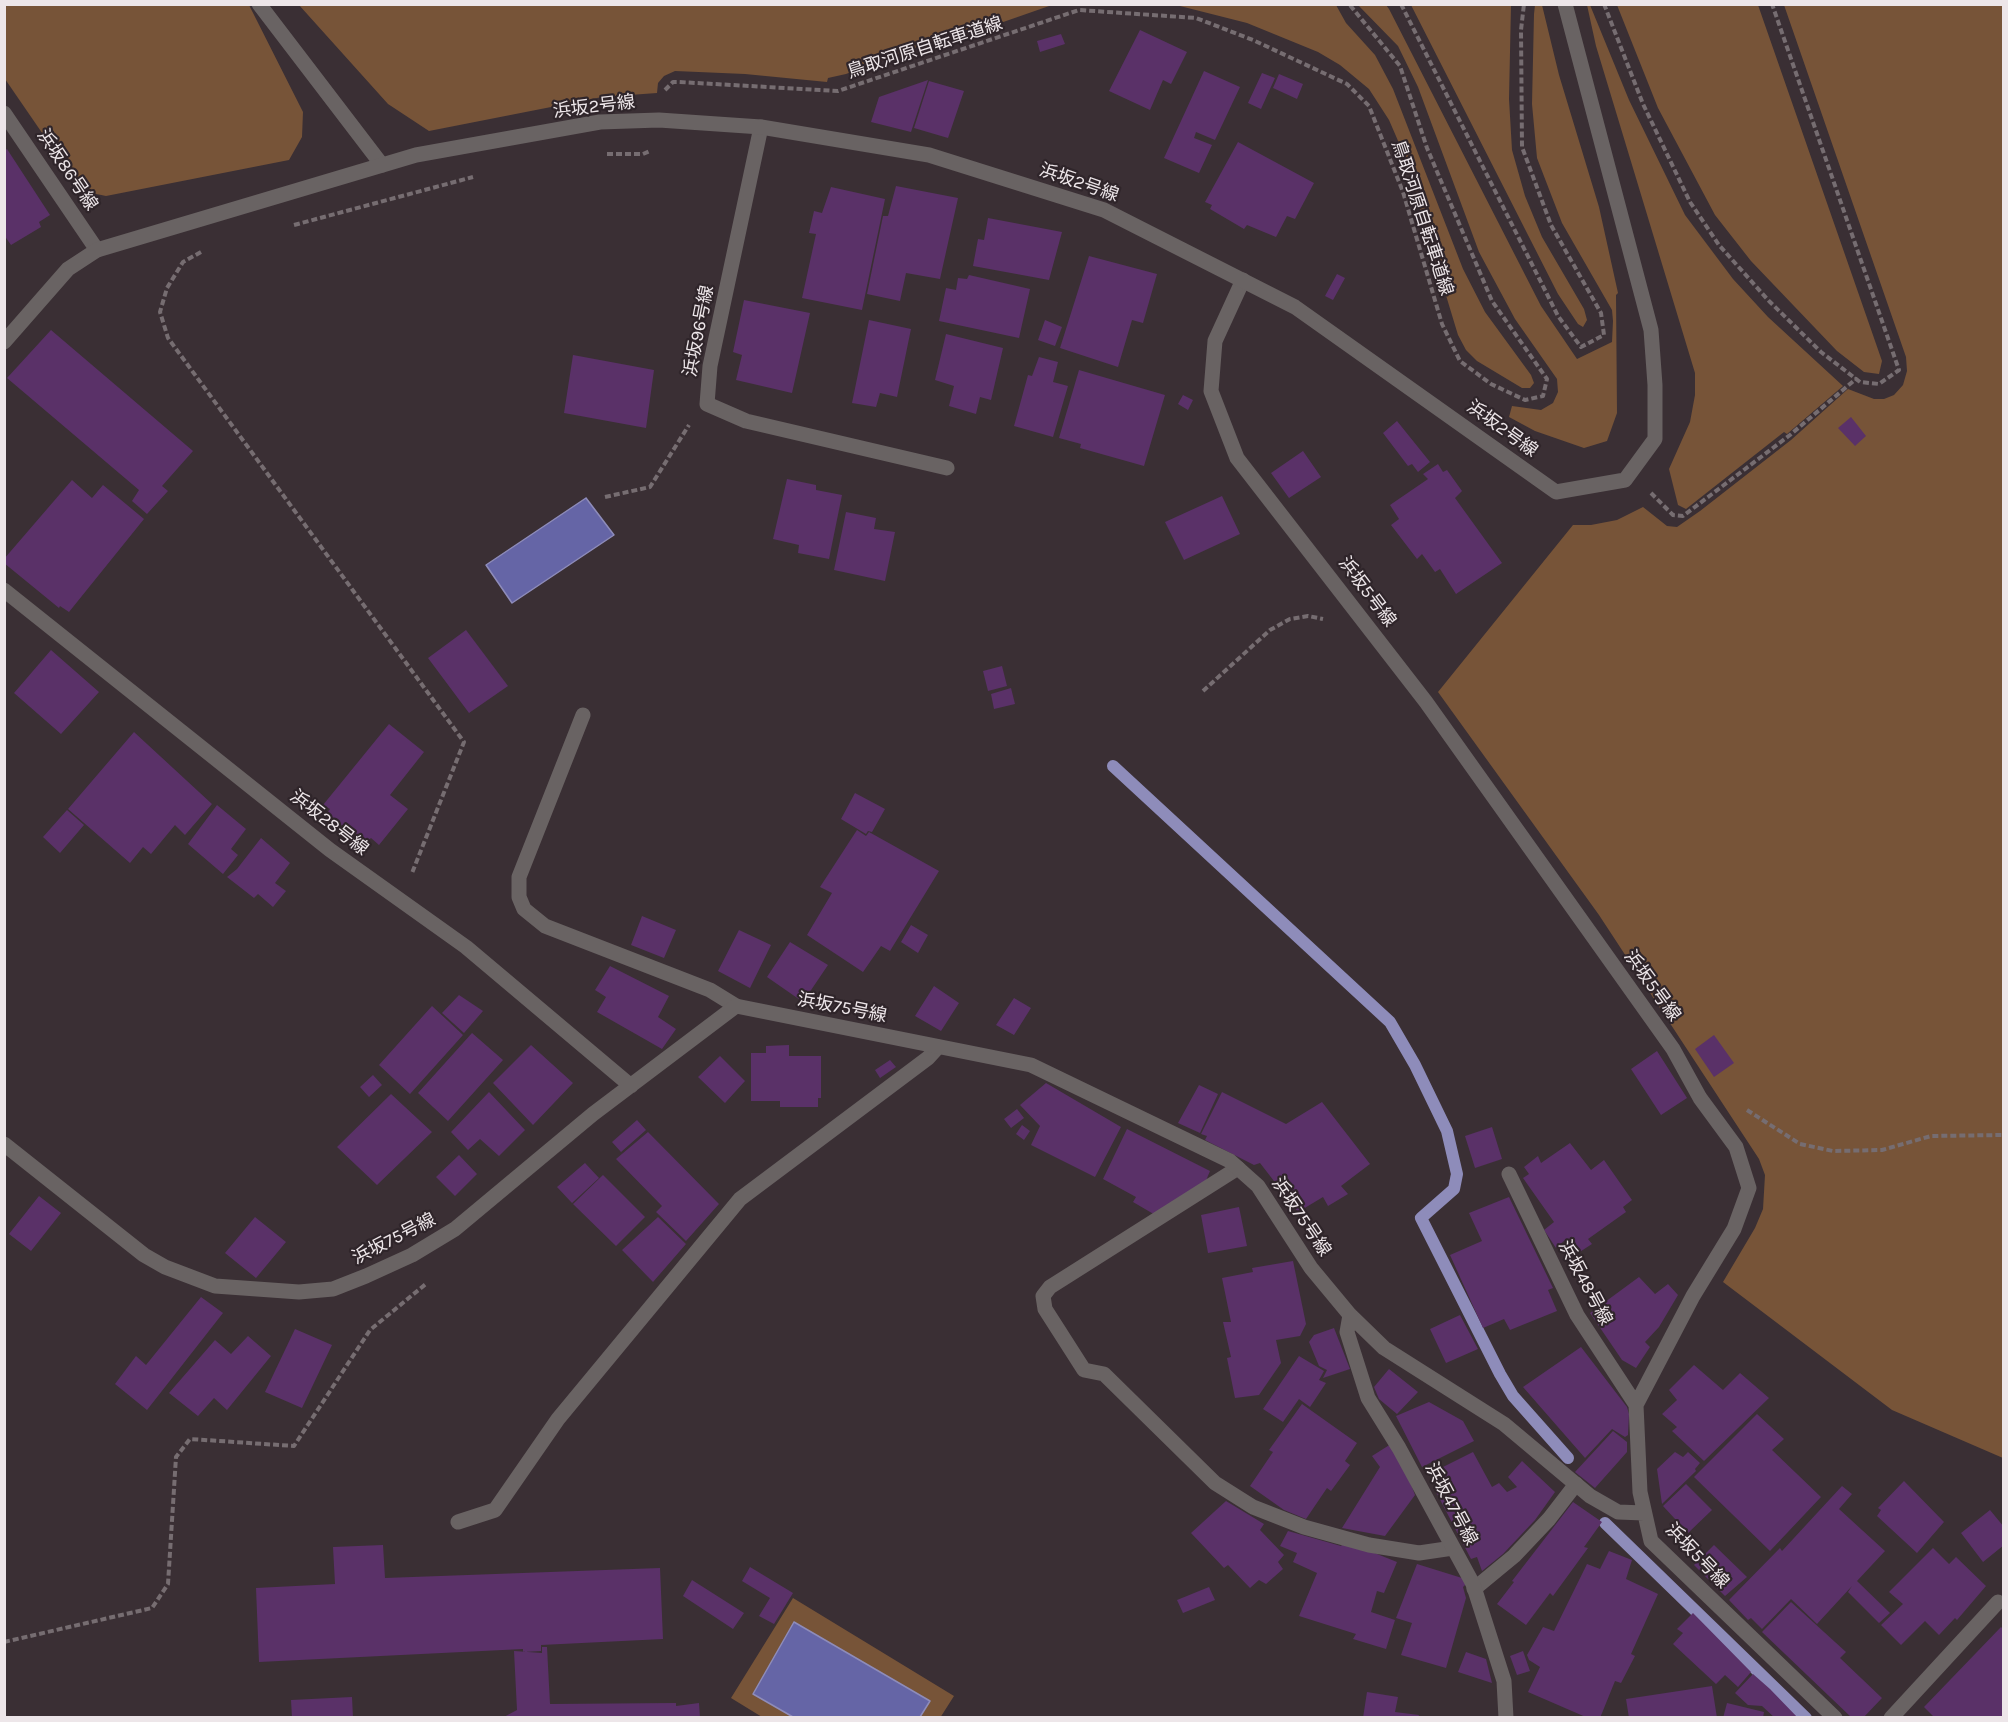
<!DOCTYPE html>
<html>
<head>
<meta charset="utf-8">
<style>
  body { margin:0 }
  #map { position:relative; width:2008px; height:1722px; overflow:hidden; background:#3a2f34; font-family:Karla,sans-serif }
  canvas { display:block }
  .frame { position:absolute; inset:0; border:6px solid #ede6e9; pointer-events:none }
</style>
</head>
<body>
<div id="map">
<canvas width="2008" height="1722"></canvas>
<div class="frame"></div>
</div>
<script>
const ctx = document.querySelector('canvas').getContext('2d');
ctx.lineJoin = 'round';
function paint(path, color) {
  ctx.fillStyle = color;
  ctx.fill(path, 'evenodd');
}
function toPath(rows) {
  const path = new Path2D();
  for (const r of rows) {
    path.moveTo(r[0], r[1]);
    for (let i = 2; i < r.length; i += 2) path.lineTo(r[i], r[i + 1]);
  }
  return path;
}
function trace(path, color, width, dash) {
  ctx.strokeStyle = color;
  ctx.lineWidth = width;
  ctx.lineCap = dash ? 'butt' : 'round';
  ctx.setLineDash(dash || []);
  ctx.stroke(path);
}
function write(font, color, halo, rows, align = 'center') {
  ctx.font = font + ' Karla,"Noto Sans JP",sans-serif';
  ctx.lineWidth = 4.5;
  ctx.setLineDash([]);
  ctx.textBaseline = 'middle';
  ctx.strokeStyle = halo;
  ctx.fillStyle = color;
  for (const [text, x, y, turn = 0] of rows) {
    ctx.save();
    ctx.translate(x, y);
    ctx.rotate((+turn || 0) * Math.PI / 180);
    ctx.textAlign = isNaN(turn) ? turn : align;
    if (halo) ctx.strokeText(text, 0, 0);
    ctx.fillText(text, 0, 0);
    ctx.restore();
  }
}
paint(toPath([
  [4,5,249,5,303,112,302,137,289,160,106,196,82,191,5,79],
  [299,5,1052,5,966,35,962,30,846,74,828,78,827,82,745,74,675,71,664,76,658,83,657,93,602,97,429,131,388,104],
  [1176,5,1336,5,1346,23,1375,55,1393,89,1463,269,1485,312,1531,375,1534,383,1530,388,1522,388,1477,361,1466,350,1458,335,1402,150,1389,120,1369,89,1340,65,1318,52,1247,23],
  [1358,5,1386,5,1389,9,1541,306,1577,359,1612,342,1613,321,1612,310,1562,223,1537,158,1532,104,1534,14,1535,5,1542,5,1559,75,1599,207,1618,293,1616,295,1617,413,1607,441,1584,448,1535,431,1509,417,1512,406,1541,410,1553,403,1558,392,1557,379,1515,319,1479,252,1418,87,1398,46],
  [1411,5,1511,5,1509,99,1512,150,1525,196,1542,237,1584,309,1587,320,1583,327,1578,324,1558,294],
  [1587,5,1590,5,1629,100,1685,215,1733,279,1768,317,1843,386,1787,434,1784,432,1686,509,1678,505,1669,469,1690,422,1695,395,1695,373,1596,46],
  [1617,5,1758,5,1882,361,1879,374,1864,372,1837,351,1751,261,1715,215,1658,108],
  [1784,5,2003,5,2003,1458,1892,1410,1723,1282,1755,1228,1763,1209,1765,1175,1759,1159,1599,915,1438,692,1573,525,1591,525,1617,520,1643,507,1667,526,1677,527,1700,511,1791,440,1848,389,1874,399,1884,399,1894,395,1903,385,1907,371,1906,357],
  [793,1598,954,1696,940,1718,762,1717,731,1698]
]), '#775438');
const water = toPath([
  [586,498,614,535,512,603,486,565,586,498],
  [794,1622,930,1701,920,1717,793,1717,753,1694,794,1622]
]);
paint(water, '#6565a6');
trace(water, '#8e8cba', 1.5);
trace(toPath([
  [1113,766,1390,1022,1415,1065,1447,1131,1457,1174,1454,1189,1421,1218,1500,1374,1513,1396,1568,1458],
  [1605,1523,1806,1718]
]), '#8e8cba', 12);
paint(toPath([
  [1140,30,1187,52,1171,84,1163,80,1150,110,1109,91],
  [1061,34,1065,44,1040,52,1037,41],
  [1204,71,1240,87,1215,140,1196,132,1194,138,1212,145,1199,173,1164,158],
  [1262,73,1275,78,1261,109,1248,103],
  [1279,74,1303,84,1297,99,1273,88],
  [928,80,911,132,871,122,879,97],
  [929,81,964,91,948,138,914,128],
  [1238,142,1314,183,1295,219,1287,216,1276,237,1247,225,1244,229,1210,209,1212,205,1205,202],
  [7,149,50,215,39,222,41,227,11,245,4,235,4,151],
  [896,186,958,198,940,279,906,273,900,301,867,294,883,216,888,216],
  [831,187,885,199,862,310,802,298,816,234,809,233,814,211,822,213],
  [988,218,1062,232,1049,280,973,266,978,239,984,240],
  [1089,256,1157,274,1143,323,1132,320,1118,367,1060,348],
  [1337,274,1345,278,1333,300,1325,296],
  [969,275,1030,289,1019,338,939,321,946,288,956,290,958,278,967,279],
  [744,300,810,313,792,393,736,380,742,355,733,352],
  [869,320,911,329,897,397,880,393,876,407,852,403],
  [1045,320,1062,327,1055,346,1038,340],
  [51,330,193,451,162,486,168,491,147,514,132,501,139,490,7,378],
  [946,334,1003,348,991,400,980,397,976,414,949,406,954,386,935,380],
  [573,355,654,370,646,428,564,413],
  [1039,357,1058,362,1053,382,1068,386,1053,437,1014,426,1028,375,1032,376],
  [1079,370,1165,395,1144,466,1080,448,1081,444,1059,438],
  [1183,395,1193,400,1188,410,1178,404],
  [1851,417,1866,436,1855,446,1838,428],
  [1397,421,1430,462,1418,472,1412,464,1408,466,1383,433],
  [1303,451,1321,477,1289,498,1271,473],
  [1438,464,1443,472,1447,470,1462,491,1455,498,1502,563,1456,594,1440,569,1435,572,1422,554,1417,559,1391,525,1399,519,1390,505,1428,479,1423,474],
  [787,479,816,485,816,490,842,495,829,559,798,553,799,545,773,539],
  [72,480,92,498,103,485,144,519,69,612,60,606,59,608,4,563,4,559],
  [1222,496,1240,534,1184,560,1165,522],
  [846,512,876,518,874,529,895,532,885,581,834,570],
  [466,630,508,686,469,713,428,658],
  [51,650,99,692,61,734,14,693],
  [1002,666,1007,686,988,691,983,671],
  [1011,688,1015,704,994,709,991,694],
  [389,724,424,752,390,795,408,809,379,845,371,838,364,844,327,813,330,809,323,805],
  [134,732,212,804,185,835,175,825,151,854,143,847,130,863,68,809],
  [855,793,885,809,872,832,868,831,866,834,841,819],
  [217,805,246,829,231,849,238,855,223,874,188,844],
  [67,810,84,825,60,853,43,837],
  [857,830,866,836,869,832,939,871,890,951,881,946,863,972,807,935,832,893,820,887],
  [261,838,290,863,275,883,286,891,273,907,258,894,254,898,227,877,237,869],
  [642,916,676,930,664,958,631,945],
  [911,925,928,935,918,953,901,942],
  [739,930,771,945,750,988,718,971],
  [790,942,828,965,803,1002,767,977],
  [610,966,669,996,658,1017,676,1029,662,1049,597,1012,606,997,595,990],
  [934,986,959,1003,941,1031,915,1016],
  [459,995,483,1011,464,1033,442,1013],
  [1014,998,1031,1008,1014,1035,996,1025],
  [432,1006,463,1035,410,1094,379,1065],
  [472,1033,503,1060,448,1121,418,1093],
  [1714,1035,1734,1063,1714,1077,1695,1049],
  [531,1045,573,1083,533,1125,493,1083],
  [789,1045,789,1056,821,1056,821,1098,818,1098,818,1107,780,1107,780,1101,751,1101,751,1053,766,1053,766,1046],
  [1657,1051,1687,1098,1661,1115,1631,1069],
  [720,1056,745,1081,725,1103,698,1077],
  [890,1060,896,1067,880,1078,875,1070],
  [373,1075,382,1085,369,1097,360,1087],
  [1046,1083,1121,1127,1095,1177,1031,1145,1040,1126,1020,1105],
  [1199,1085,1218,1094,1200,1133,1178,1123],
  [489,1092,525,1130,499,1156,480,1139,468,1150,451,1132],
  [1222,1092,1286,1124,1322,1102,1370,1164,1341,1186,1348,1194,1328,1206,1323,1197,1298,1212,1260,1163,1254,1165,1205,1140,1207,1136,1201,1134],
  [391,1094,432,1132,377,1185,337,1147],
  [1017,1109,1024,1118,1011,1128,1004,1119],
  [637,1120,646,1130,621,1152,612,1142],
  [1022,1125,1030,1131,1024,1140,1016,1134],
  [1492,1127,1502,1159,1475,1168,1465,1136],
  [1127,1129,1210,1171,1205,1183,1157,1216,1133,1202,1136,1197,1103,1179],
  [648,1132,719,1204,686,1241,656,1212,662,1206,616,1159],
  [1570,1143,1591,1170,1604,1160,1632,1200,1623,1207,1626,1212,1588,1239,1592,1244,1575,1255,1565,1240,1556,1248,1544,1230,1554,1222,1523,1178,1529,1174,1524,1167,1538,1156,1541,1163],
  [459,1155,477,1174,455,1196,436,1177],
  [585,1163,599,1178,572,1203,557,1187],
  [603,1175,645,1217,616,1246,573,1204],
  [39,1196,61,1213,31,1251,9,1234],
  [1509,1197,1553,1288,1548,1290,1557,1311,1510,1330,1504,1319,1483,1328,1450,1255,1482,1241,1469,1213],
  [1239,1207,1247,1246,1208,1253,1201,1215],
  [255,1217,286,1242,256,1278,225,1253],
  [658,1217,686,1244,653,1282,622,1250],
  [1293,1261,1306,1324,1300,1336,1276,1340,1281,1363,1259,1395,1235,1398,1227,1358,1231,1357,1223,1322,1231,1322,1222,1278,1253,1272,1252,1268],
  [1639,1277,1655,1294,1668,1284,1678,1295,1659,1327,1645,1342,1650,1347,1636,1368,1622,1360,1590,1313],
  [201,1297,223,1313,147,1410,115,1384,136,1356,146,1365],
  [1460,1315,1478,1349,1446,1363,1430,1329],
  [1334,1328,1350,1369,1323,1378,1327,1370,1319,1366,1309,1342,1314,1335],
  [295,1329,332,1345,302,1408,265,1392],
  [248,1336,271,1356,227,1410,214,1398,198,1416,169,1393,215,1340,231,1354],
  [1581,1347,1627,1407,1629,1414,1628,1435,1625,1437,1612,1429,1585,1458,1523,1387],
  [1299,1356,1324,1371,1319,1380,1326,1383,1310,1407,1299,1399,1283,1422,1263,1409],
  [1694,1365,1723,1390,1740,1373,1769,1398,1704,1461,1672,1431,1677,1427,1662,1414,1677,1400,1669,1390],
  [1389,1369,1418,1392,1397,1414,1379,1399,1374,1387],
  [1429,1402,1463,1421,1474,1441,1422,1467,1396,1416],
  [1302,1404,1357,1443,1345,1461,1350,1465,1331,1491,1327,1488,1306,1519,1284,1510,1250,1486,1273,1452,1269,1450],
  [1757,1414,1784,1439,1772,1450,1821,1497,1770,1551,1694,1477],
  [1613,1431,1627,1442,1627,1452,1595,1488,1575,1472],
  [1391,1444,1404,1466,1415,1495,1385,1536,1342,1528,1380,1467,1372,1456],
  [1473,1452,1492,1487,1499,1483,1507,1492,1517,1487,1508,1477,1522,1461,1555,1492,1535,1520,1503,1554,1482,1571,1477,1557,1471,1559,1434,1488,1439,1485,1431,1473],
  [1675,1452,1683,1457,1688,1452,1700,1463,1695,1469,1696,1471,1662,1504,1657,1469],
  [1904,1481,1944,1522,1917,1553,1877,1516,1881,1510,1878,1508],
  [1686,1484,1712,1510,1688,1533,1663,1506],
  [1842,1486,1852,1494,1839,1509,1885,1551,1857,1581,1890,1613,1879,1623,1848,1592,1852,1586,1817,1624,1791,1599,1762,1629,1751,1618,1748,1620,1729,1600,1780,1548,1782,1551],
  [1226,1501,1264,1524,1260,1530,1284,1555,1278,1562,1283,1569,1266,1584,1259,1580,1250,1588,1228,1565,1224,1568,1191,1533],
  [1573,1502,1602,1522,1584,1547,1588,1548,1553,1596,1550,1593,1526,1625,1497,1604,1514,1582,1512,1581],
  [1990,1510,2004,1527,2004,1545,1983,1562,1961,1533],
  [1288,1531,1341,1546,1343,1544,1362,1548,1397,1562,1384,1593,1377,1591,1371,1612,1395,1620,1386,1649,1353,1639,1356,1634,1299,1616,1317,1573,1293,1562,1297,1553,1280,1546],
  [383,1545,385,1578,660,1568,663,1639,541,1645,541,1651,523,1652,523,1649,259,1662,256,1588,335,1584,333,1547],
  [1714,1545,1747,1577,1725,1596,1694,1565],
  [1933,1548,1949,1564,1956,1557,1986,1586,1957,1620,1955,1618,1939,1635,1925,1621,1901,1645,1881,1625,1903,1604,1889,1592],
  [1609,1551,1632,1560,1626,1579,1658,1594,1631,1654,1635,1656,1621,1683,1615,1681,1600,1718,1588,1718,1528,1692,1540,1667,1529,1660,1527,1655,1543,1627,1554,1631,1587,1564,1600,1569],
  [1417,1564,1462,1578,1466,1584,1463,1587,1466,1598,1446,1668,1401,1655,1412,1623,1396,1618],
  [750,1567,793,1593,774,1624,759,1616,770,1598,742,1581],
  [692,1580,744,1613,733,1629,683,1596],
  [1209,1587,1215,1600,1183,1613,1177,1600],
  [1791,1602,1846,1652,1840,1658,1882,1698,1863,1718,1852,1718,1762,1632],
  [1693,1613,1751,1672,1738,1687,1725,1675,1716,1684,1673,1644,1683,1633,1677,1629],
  [2001,1627,2004,1630,2004,1718,1935,1718,1924,1707],
  [542,1647,547,1647,550,1704,676,1703,676,1706,699,1703,700,1718,502,1718,517,1710,514,1651,542,1653],
  [1523,1651,1530,1671,1517,1675,1510,1656],
  [1466,1652,1486,1659,1492,1683,1458,1672],
  [1753,1674,1770,1689,1798,1718,1775,1718,1762,1706,1748,1705,1735,1693],
  [1712,1686,1717,1718,1629,1718,1626,1699],
  [1367,1692,1398,1697,1395,1712,1419,1715,1418,1718,1363,1718],
  [352,1697,353,1718,292,1718,291,1700],
  [1727,1703,1764,1712,1763,1718,1723,1718]
]), '#5a3168');
trace(toPath([
  [1401,4,1558,316,1581,347,1604,335,1601,313,1551,225,1522,147,1521,30,1524,4],
  [1604,4,1643,104,1690,202,1719,245,1769,301,1821,352,1860,382,1879,384,1899,370,1772,4],
  [665,90,673,82,679,82,838,91,1079,10,1196,18,1253,40,1347,84,1369,106,1403,192,1442,324,1460,361,1491,384,1525,400,1543,396,1547,379,1492,301,1427,148,1400,66,1349,4],
  [607,154,643,154,650,151],
  [294,225,473,177],
  [201,252,183,262,167,288,160,312,168,338,464,742,412,873],
  [1651,493,1673,515,1683,516,1790,435,1857,378],
  [605,497,650,487,689,425],
  [1203,691,1270,630,1290,619,1308,616,1323,619],
  [1747,1110,1800,1144,1833,1151,1882,1150,1931,1136,2004,1135],
  [4,1642,152,1608,168,1584,176,1457,190,1439,294,1446,370,1330,427,1283]
]), '#766d71', 4, [6, 3]);
trace(toPath([
  [259,4,382,165],
  [583,715,519,877,519,897,524,909,545,926,710,990,736,1006],
  [1238,1168,1050,1287,1043,1296,1045,1309,1084,1370,1104,1374,1215,1483,1253,1507,1304,1527,1369,1545,1419,1553,1453,1548],
  [458,1522,495,1510,558,1419,740,1199,928,1058,938,1047],
  [1474,1589,1514,1556,1549,1519,1576,1484]
]), '#696363', 15);
trace(toPath([
  [4,113,97,250],
  [761,127,710,366,707,404,746,421,947,468],
  [1243,280,1215,341,1211,391,1237,458,1426,702,1673,1049,1700,1098,1736,1147,1749,1188,1734,1229,1693,1296,1636,1405,1640,1492,1651,1541,1835,1718],
  [4,590,330,850,466,947,631,1086],
  [4,1144,144,1255,165,1267,215,1286,299,1292,333,1289,366,1276,412,1255,455,1229,593,1114,736,1006,1031,1065,1230,1161,1258,1186,1311,1268,1350,1315,1384,1348,1504,1424,1590,1496,1618,1512,1644,1513],
  [1509,1174,1577,1315,1636,1405],
  [1350,1315,1347,1332,1368,1398,1399,1448,1473,1584,1504,1681,1506,1718],
  [1891,1718,1998,1602]
]), '#696363', 15);
trace(toPath([
  [4,342,68,269,97,250,416,155,600,122,659,120,761,127,929,155,1104,210,1295,307,1556,492,1625,480,1655,439,1655,385,1651,330,1565,4]
]), '#696363', 15);
write('18px', '#ede6e9', '#2f252a', [
  ["鳥取河原自転車道線",925,48,-18],
  ["浜坂2号線",594,107,-7],
  ["浜坂86号線",67,170,56],
  ["浜坂2号線",1079,183,19],
  ["鳥取河原自転車道線",1422,218,72],
  ["浜坂96号線",699,331,-79],
  ["浜坂2号線",1502,429,36],
  ["浜坂5号線",1367,592,53],
  ["浜坂28号線",329,823,38],
  ["浜坂5号線",1652,986,54],
  ["浜坂75号線",842,1008,11],
  ["浜坂75号線",1301,1217,56],
  ["浜坂75号線",394,1239,-27],
  ["浜坂48号線",1585,1283,62],
  ["浜坂47号線",1451,1504,62],
  ["浜坂5号線",1697,1556,46]
]);
</script>
</body>
</html>
